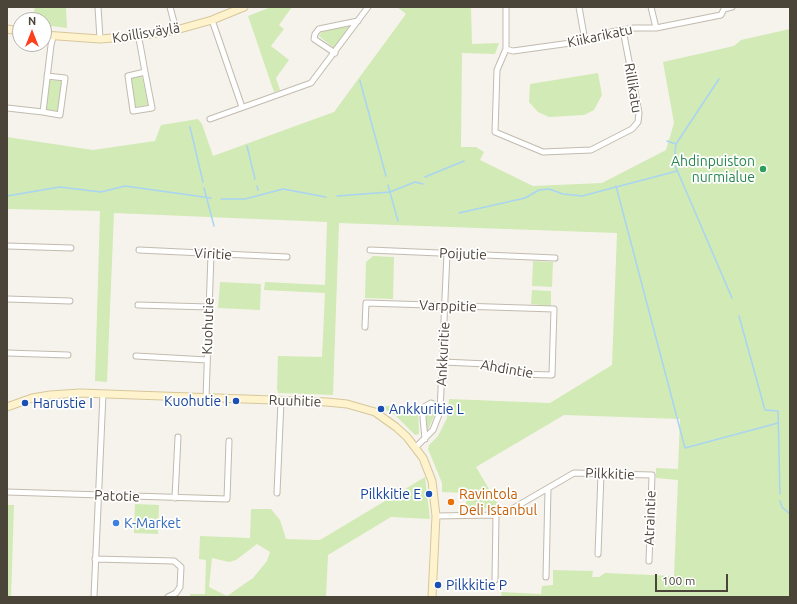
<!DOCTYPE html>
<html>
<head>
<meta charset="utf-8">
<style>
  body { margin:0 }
  #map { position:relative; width:797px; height:604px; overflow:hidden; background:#f6f3ec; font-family:Ubuntu,sans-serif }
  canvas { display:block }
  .frame { position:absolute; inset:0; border:8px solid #4b4439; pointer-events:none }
  .north { position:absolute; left:12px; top:12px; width:40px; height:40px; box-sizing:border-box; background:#fff; border:1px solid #b7b4b0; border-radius:50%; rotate:0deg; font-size:11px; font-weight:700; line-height:16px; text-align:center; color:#4b4439 }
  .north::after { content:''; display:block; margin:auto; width:14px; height:18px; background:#fc3f1d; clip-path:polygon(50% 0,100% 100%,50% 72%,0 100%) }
  .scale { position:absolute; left:655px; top:574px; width:73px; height:18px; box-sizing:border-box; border:2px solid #4b4439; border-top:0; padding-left:5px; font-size:12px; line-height:14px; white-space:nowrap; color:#4b4439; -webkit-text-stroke:3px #fff; paint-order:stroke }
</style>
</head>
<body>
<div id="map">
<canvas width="797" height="604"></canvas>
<div class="frame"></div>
<div class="north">N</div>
<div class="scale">100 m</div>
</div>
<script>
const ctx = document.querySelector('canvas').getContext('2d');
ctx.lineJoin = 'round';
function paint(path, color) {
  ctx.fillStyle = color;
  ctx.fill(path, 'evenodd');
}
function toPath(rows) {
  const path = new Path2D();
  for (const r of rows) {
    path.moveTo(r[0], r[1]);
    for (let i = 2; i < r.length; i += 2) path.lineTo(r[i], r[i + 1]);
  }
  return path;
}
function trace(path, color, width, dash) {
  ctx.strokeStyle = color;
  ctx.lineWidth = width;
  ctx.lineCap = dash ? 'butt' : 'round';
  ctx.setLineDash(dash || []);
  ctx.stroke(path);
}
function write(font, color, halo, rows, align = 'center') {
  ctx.font = font + ' Ubuntu,sans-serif';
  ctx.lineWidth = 3.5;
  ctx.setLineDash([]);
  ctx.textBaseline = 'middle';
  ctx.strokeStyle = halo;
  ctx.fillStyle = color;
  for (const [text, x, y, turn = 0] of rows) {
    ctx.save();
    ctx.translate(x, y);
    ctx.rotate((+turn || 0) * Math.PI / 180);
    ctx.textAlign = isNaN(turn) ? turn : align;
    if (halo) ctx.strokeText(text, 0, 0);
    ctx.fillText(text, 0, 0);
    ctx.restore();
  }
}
paint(toPath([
  [35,7,66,7,67,28,44,25,44,20,32,20],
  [271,7,292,7,279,25,284,29,271,46,289,60,276,78,280,90,274,92,248,16],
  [397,7,471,7,472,44,499,43,495,54,462,53,461,147,476,147,484,152,480,160,533,186,602,183,666,150,674,123,663,62,734,46,741,40,790,29,790,597,575,596,574,597,502,597,501,592,541,594,542,586,553,585,553,570,593,571,592,577,599,577,605,573,674,576,678,480,656,478,656,468,678,469,680,419,564,415,476,467,499,506,483,509,466,509,466,493,442,492,442,483,428,449,429,445,438,436,447,418,449,399,550,403,612,365,617,233,339,223,333,395,278,393,277,389,278,356,322,357,325,293,264,290,265,282,325,285,327,222,114,213,107,382,95,381,100,211,7,209,7,137,93,150,155,141,161,125,198,119,202,124,213,156,334,112,406,14],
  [351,24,334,48,319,36,322,32],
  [598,73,602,95,594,110,584,115,549,117,538,112,529,102,530,84],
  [142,76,148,105,135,107,131,78],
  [50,80,62,81,58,111,46,110],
  [373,256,394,257,393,299,365,298,366,262],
  [533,261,553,262,552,287,532,286],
  [220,282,261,284,260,310,218,308],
  [532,290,551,291,551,306,531,304],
  [381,406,418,407,419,434,415,435,395,415,380,407],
  [432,407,436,412,427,432,426,412,428,408],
  [425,477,430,519,391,517,328,555,326,597,190,597,190,594,205,594,206,560,199,559,200,536,250,538,251,509,271,509,280,520,286,539,320,540],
  [257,544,270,552,267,561,253,578,227,596,209,587,212,558,229,562,236,560],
  [135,504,159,505,158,534,134,533],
  [7,505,14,505,11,597,7,597]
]), '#d2eab5');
trace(toPath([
  [719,79,676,144,674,163,732,298],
  [360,81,386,176],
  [190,127,203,182],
  [667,141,676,144],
  [247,146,255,179],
  [425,177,464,161],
  [388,185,398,221],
  [257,186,258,190],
  [616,186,685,448,778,423],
  [204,188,214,226],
  [7,196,60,187,101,192,125,186,211,198],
  [337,196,390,192,415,182,423,184],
  [221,199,245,199,283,189,326,197],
  [459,213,525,198,539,190,549,189,563,194,582,196,677,171],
  [739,316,765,410,778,411,780,494],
  [780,501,782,507,790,514]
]), '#a9d4f2', 1.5);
const street = toPath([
  [98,7,100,39],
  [170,7,176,30],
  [506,7,506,49,513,51,585,41,611,32,634,28,656,28,721,15,724,9,732,7],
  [579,7,585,41],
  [651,7,656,28],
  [212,20,242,107],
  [138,36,140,44,145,72,152,108,133,111,128,76,145,72],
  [506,49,497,70,495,132,543,152,591,150,632,129,638,122,639,113,623,30],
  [335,53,314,39,315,34,319,29,358,21],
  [47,76,65,78,60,115,43,112,51,45,53,37],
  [7,108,43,112],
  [210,119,311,83,368,7],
  [7,246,71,248],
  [139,250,287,257],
  [370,250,555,258],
  [7,299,70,301],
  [138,305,209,307],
  [365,327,366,303,554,309,552,375,519,374,487,364,443,362],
  [7,353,68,355],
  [136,356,207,360],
  [206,398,211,254],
  [425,439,423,418,424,407,431,403,435,405,439,411],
  [416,447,433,430,440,412,447,253],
  [7,492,227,499,229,441],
  [277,493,281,401],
  [175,498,178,437],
  [436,516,496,515,512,509,574,473,652,475,649,561],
  [598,554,601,474],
  [95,559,174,561,181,567,180,587,176,593,168,597],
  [546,577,548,489],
  [495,580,496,515],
  [94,597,103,394]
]);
const secondary = toPath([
  [7,29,20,31],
  [44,35,100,39,138,36,176,30,212,20,244,7],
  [7,407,32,398,50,395,80,393,327,402,347,404,375,412,396,427,407,437,423,458,432,481,436,516,432,597]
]);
trace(street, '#c2bbae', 7);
trace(secondary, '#d6c79b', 9);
trace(street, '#fff', 5);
trace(secondary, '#fff3cd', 7);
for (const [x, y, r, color] of [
  [763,169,4,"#2e9e5b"],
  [236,401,4,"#1a4fb4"],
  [25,403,4,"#1a4fb4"],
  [381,409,4,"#1a4fb4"],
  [429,494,4,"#1a4fb4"],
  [451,502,4,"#e8710a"],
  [116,523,4,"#3f7fe0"],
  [438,585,4,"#1a4fb4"]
]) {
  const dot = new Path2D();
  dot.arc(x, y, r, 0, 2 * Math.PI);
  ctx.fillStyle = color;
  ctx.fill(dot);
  trace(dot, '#fff', 1.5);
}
write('14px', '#4b4439', '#fff', [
  ["Koillisväylä",146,33,-9],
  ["Kiikarikatu",600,36,-12],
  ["Rillikatu",633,88,81],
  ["Viritie",213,254,3],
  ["Poijutie",463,254,2],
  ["Varppitie",448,306,2],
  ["Kuohutie",208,326,-88],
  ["Ankkuritie",443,354,-87],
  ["Ahdintie",507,369,10],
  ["Ruuhitie",295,401,2],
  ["Pilkkitie",610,474,2],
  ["Patotie",117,496,2],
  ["Atraintie",650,518,-88]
]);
write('14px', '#27864d', '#fff', [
  ["Ahdinpuiston",755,161],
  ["nurmialue",755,177]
], 'right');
write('14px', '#164399', '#fff', [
  ["Kuohutie I",228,401,"right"],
  ["Harustie I",33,403],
  ["Ankkuritie L",389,409],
  ["Pilkkitie E",421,494,"right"],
  ["Pilkkitie P",446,585]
], 'left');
write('14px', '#c56008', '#fff', [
  ["Ravintola",459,494],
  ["Deli Istanbul",459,510]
], 'left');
write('14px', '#366cbe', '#fff', [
  ["K-Market",124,523]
], 'left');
</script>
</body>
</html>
